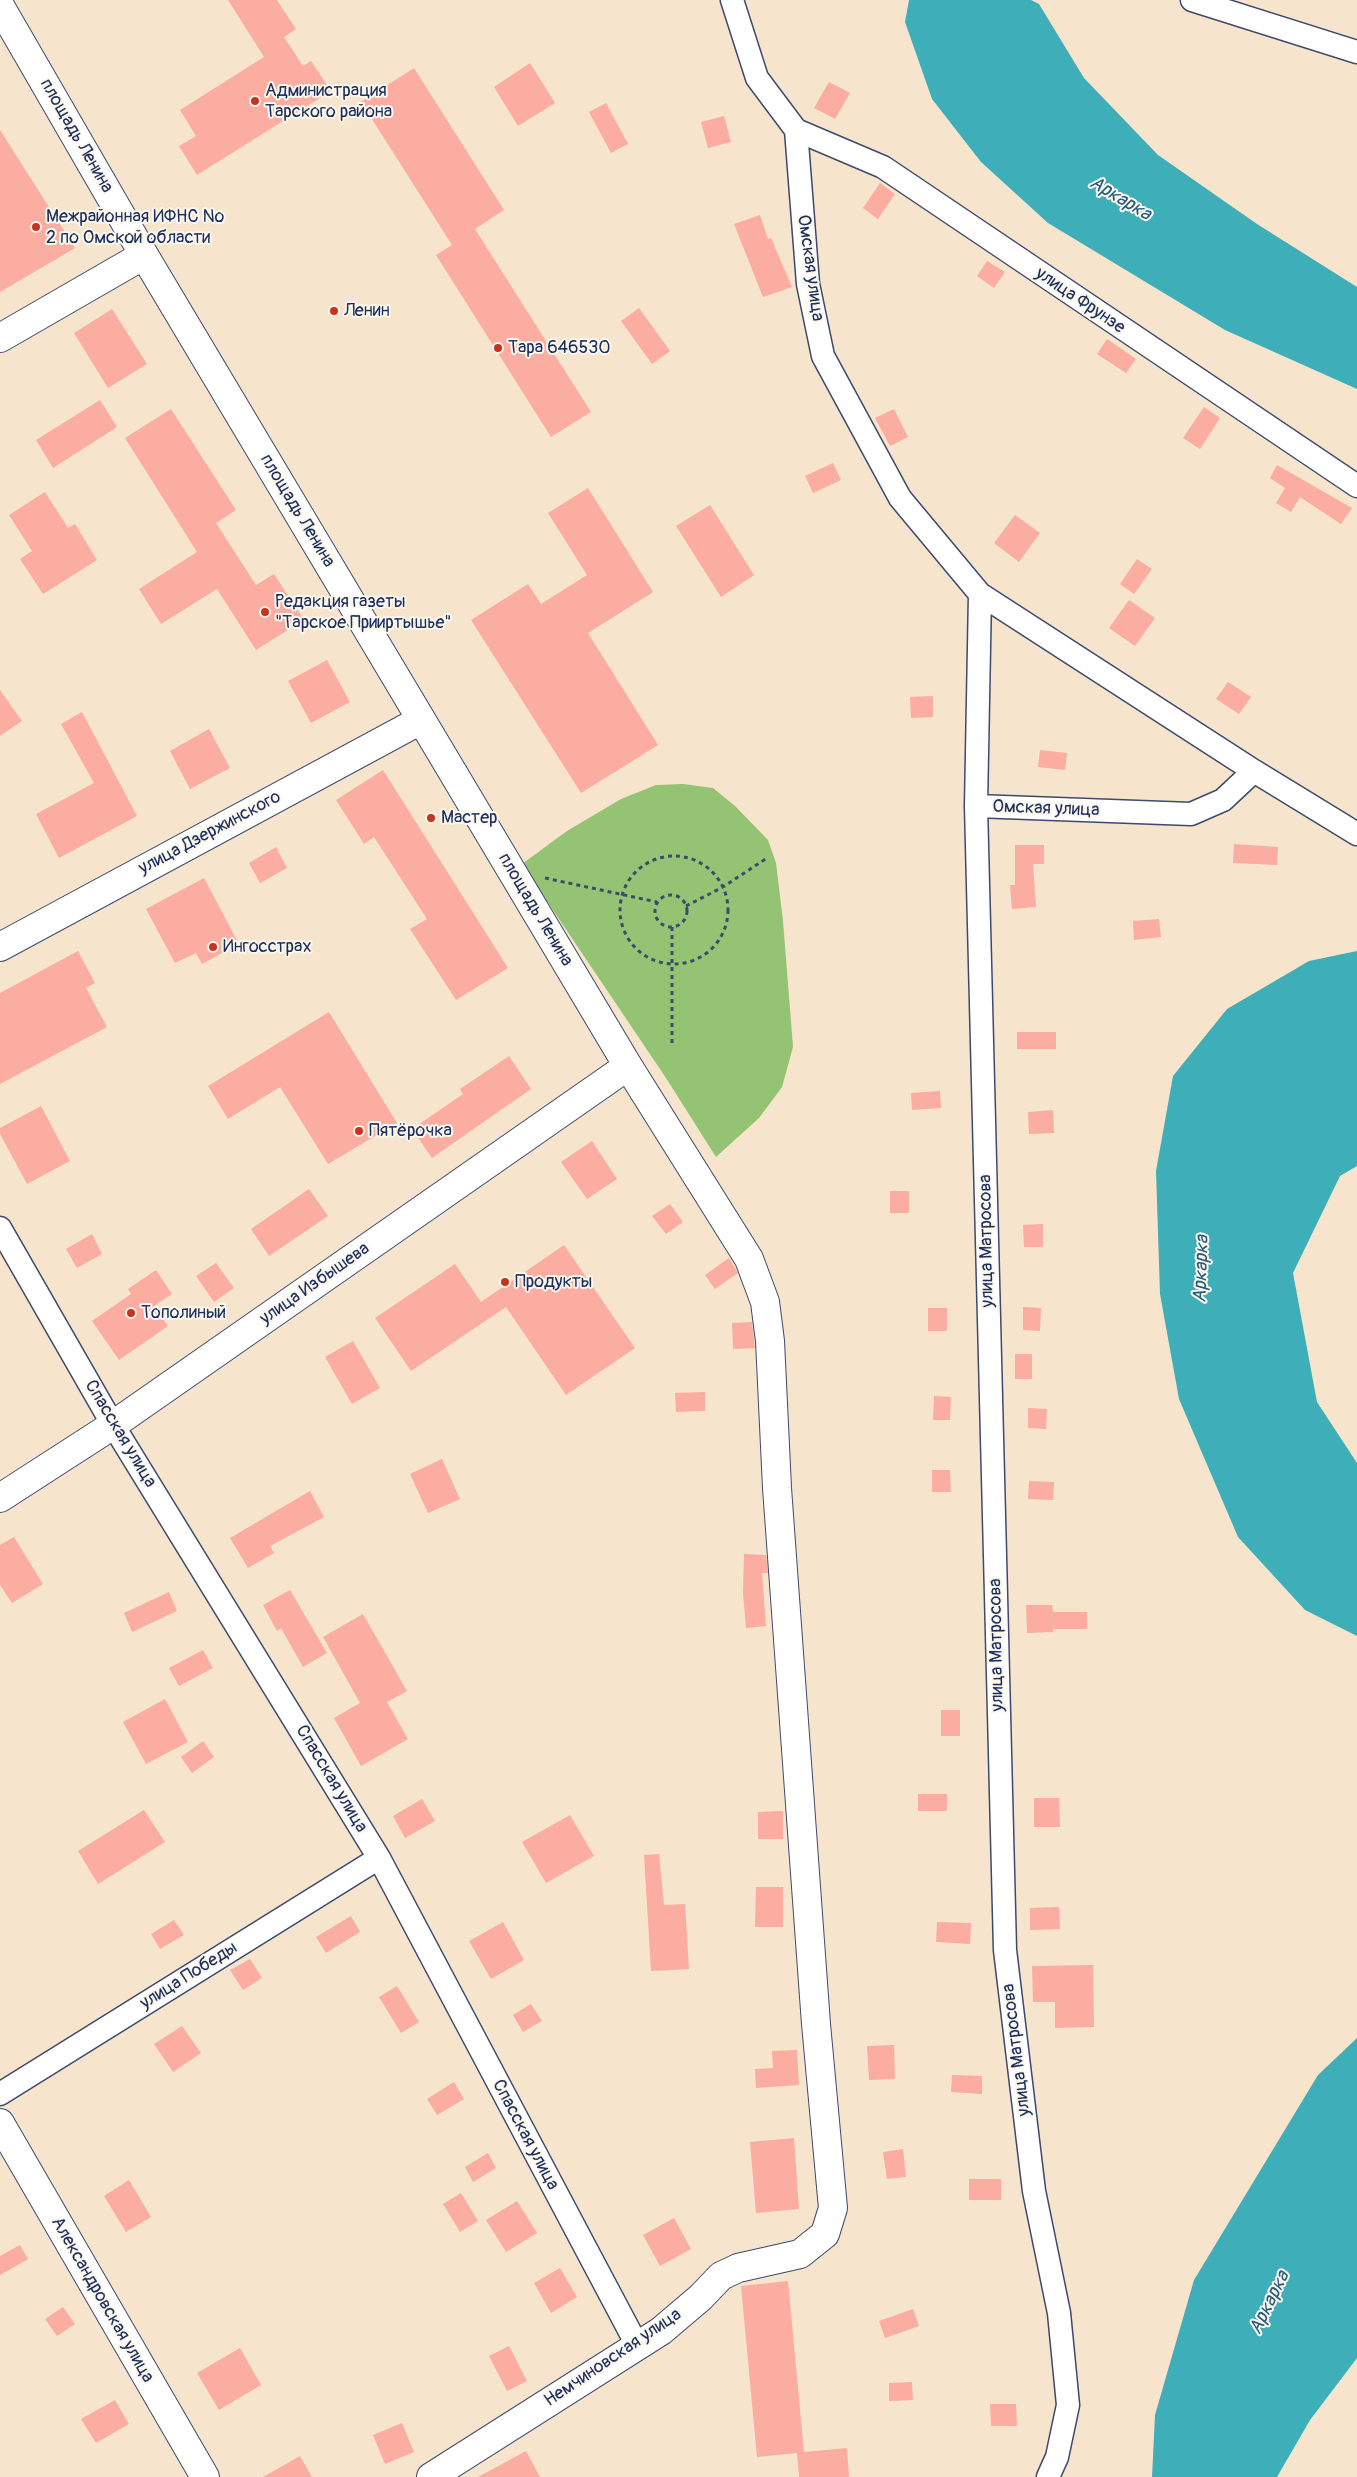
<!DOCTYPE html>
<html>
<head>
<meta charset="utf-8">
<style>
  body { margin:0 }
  canvas { display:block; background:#f6e4cc }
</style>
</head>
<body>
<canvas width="1357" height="2477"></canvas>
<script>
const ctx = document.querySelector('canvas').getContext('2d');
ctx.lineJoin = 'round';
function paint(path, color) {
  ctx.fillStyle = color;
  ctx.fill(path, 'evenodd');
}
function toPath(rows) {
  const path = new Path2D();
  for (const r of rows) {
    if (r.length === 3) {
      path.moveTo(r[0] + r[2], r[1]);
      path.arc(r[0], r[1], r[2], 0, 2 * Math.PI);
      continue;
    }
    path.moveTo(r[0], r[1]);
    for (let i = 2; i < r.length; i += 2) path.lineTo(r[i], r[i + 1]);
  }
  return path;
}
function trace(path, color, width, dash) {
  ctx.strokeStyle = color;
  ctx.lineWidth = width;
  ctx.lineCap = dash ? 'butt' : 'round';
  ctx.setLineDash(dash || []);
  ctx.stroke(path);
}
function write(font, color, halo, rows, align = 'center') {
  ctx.font = font + ' Pangolin,sans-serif';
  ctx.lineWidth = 4;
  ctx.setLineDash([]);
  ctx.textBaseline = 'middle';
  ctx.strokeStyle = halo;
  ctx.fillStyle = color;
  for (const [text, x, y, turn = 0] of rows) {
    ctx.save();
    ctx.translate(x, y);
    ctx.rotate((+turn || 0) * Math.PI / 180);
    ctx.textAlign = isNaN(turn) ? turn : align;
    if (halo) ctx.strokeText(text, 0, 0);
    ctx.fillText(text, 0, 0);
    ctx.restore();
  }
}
paint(toPath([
  [683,784,713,788,735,806,768,840,776,863,783,921,793,1047,782,1087,759,1118,716,1157,666,1078,522,864,567,831,621,799,656,785]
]), '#93c373');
paint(toPath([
  [909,0,1031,0,1039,4,1084,78,1158,155,1257,224,1357,287,1357,389,1225,330,1048,223,981,162,932,99,905,22],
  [1357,951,1357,1166,1340,1176,1293,1273,1317,1402,1357,1463,1357,1636,1305,1610,1238,1537,1179,1399,1160,1294,1156,1171,1173,1076,1227,1009,1309,961],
  [1357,2038,1357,2358,1310,2420,1277,2477,1152,2477,1155,2415,1194,2280,1318,2075]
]), '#3eafb9');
paint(toPath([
  [228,0,277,0,296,29,284,37,303,66,311,61,331,91,197,175,179,146,196,136,180,110,264,57],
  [530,63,555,103,518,126,494,87],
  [414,68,504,210,475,229,591,412,551,437,436,255,452,245,361,102],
  [829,82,850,93,835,119,814,108],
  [606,103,628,144,611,153,589,112],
  [724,116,731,142,708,148,701,122],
  [0,130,75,248,0,292],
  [880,183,895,194,878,219,863,208],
  [760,215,768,239,771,238,792,287,763,297,734,224],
  [987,261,1005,272,994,288,977,276],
  [639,308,670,351,652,364,621,321],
  [112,309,147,364,108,388,74,333],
  [1107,339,1136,359,1126,373,1097,354],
  [100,400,117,427,53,468,36,440],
  [1204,407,1220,418,1200,449,1183,438],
  [171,409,236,510,216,523,256,585,274,574,304,620,256,650,217,589,161,624,139,589,197,552,125,438],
  [894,409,908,437,890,446,875,418],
  [833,463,841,480,813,493,805,476],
  [1277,465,1352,508,1341,524,1300,497,1291,512,1276,503,1285,488,1270,478],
  [588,488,653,592,588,633,658,745,581,793,471,620,528,584,541,604,587,575,548,513],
  [45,492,68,528,75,524,97,560,43,594,20,559,32,551,9,515],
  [710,505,754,575,721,597,676,526],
  [1015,515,1040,533,1019,562,994,543],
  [1137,559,1152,569,1134,594,1120,584],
  [1129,600,1155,618,1135,646,1109,628],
  [327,660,350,702,311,723,288,681],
  [1228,682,1251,697,1239,714,1216,699],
  [0,690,22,721,0,736],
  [933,696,933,717,911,718,910,697],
  [82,712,137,816,59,858,36,814,94,783,61,724],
  [209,729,230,768,190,789,170,751],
  [1040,750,1067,753,1065,770,1038,767],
  [383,770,508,968,456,1000,410,929,427,919,374,837,364,844,336,800],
  [1234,844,1278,847,1277,865,1233,863],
  [1015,845,1044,845,1044,864,1033,864,1036,907,1012,909,1010,885,1015,885],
  [276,847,287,868,260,883,249,863],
  [204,878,239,944,202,964,196,953,175,963,146,909],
  [1159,919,1161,937,1134,940,1133,921],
  [78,951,95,983,86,988,107,1027,0,1084,0,993],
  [329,1012,397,1123,328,1164,280,1087,228,1119,208,1086],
  [1017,1032,1056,1032,1056,1049,1017,1049],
  [509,1056,531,1089,432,1158,412,1129,463,1094,460,1089],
  [940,1091,941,1108,912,1110,911,1093],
  [41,1106,70,1161,27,1184,0,1134,0,1128],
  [1053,1110,1054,1133,1029,1134,1028,1112],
  [592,1141,617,1179,587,1199,561,1162],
  [309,1189,328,1216,269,1256,251,1229],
  [890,1191,909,1191,909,1213,890,1213],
  [670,1204,683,1222,666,1234,652,1216],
  [1043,1224,1043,1247,1024,1247,1023,1225],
  [92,1234,102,1254,77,1268,66,1249],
  [564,1245,635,1348,566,1395,506,1307,411,1371,375,1318,455,1264,481,1302],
  [729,1258,738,1273,715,1289,705,1275],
  [216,1263,234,1288,214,1302,196,1276],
  [156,1270,172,1294,154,1306,168,1326,119,1360,92,1321,131,1294,128,1289],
  [1023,1307,1041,1308,1040,1331,1023,1330],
  [928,1308,947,1308,947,1331,928,1331],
  [752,1322,755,1348,733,1349,732,1323],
  [353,1341,380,1388,352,1404,325,1357],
  [1015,1354,1032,1354,1032,1379,1015,1379],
  [705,1392,705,1411,676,1412,675,1393],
  [934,1396,951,1397,950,1420,933,1420],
  [1028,1408,1047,1409,1046,1429,1028,1428],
  [442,1459,460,1499,428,1513,410,1474],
  [932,1470,950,1470,951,1492,932,1492],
  [1029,1481,1054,1482,1053,1500,1028,1499],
  [310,1491,324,1517,270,1546,274,1553,248,1568,230,1538],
  [14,1537,43,1584,12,1603,0,1585,0,1545],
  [744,1554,766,1555,768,1573,762,1573,766,1626,746,1628,743,1593],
  [290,1590,327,1653,303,1667,281,1628,277,1631,263,1605],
  [169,1592,177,1611,132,1632,124,1613],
  [1026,1605,1052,1605,1053,1612,1087,1612,1087,1629,1053,1629,1053,1632,1027,1633],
  [363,1614,407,1691,387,1702,408,1739,361,1766,334,1718,360,1703,323,1637],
  [203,1650,213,1668,179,1686,169,1668],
  [165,1699,188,1742,146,1764,123,1722],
  [941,1710,960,1710,960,1736,941,1736],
  [203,1741,214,1757,192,1773,181,1757],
  [918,1794,947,1794,947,1811,918,1811],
  [1034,1798,1059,1798,1060,1827,1034,1827],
  [422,1799,435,1821,405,1838,393,1816],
  [144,1810,165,1842,98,1884,78,1851],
  [783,1811,783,1839,758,1839,758,1812],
  [570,1815,594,1856,546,1883,522,1842],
  [659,1854,664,1905,685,1904,689,1969,651,1971,644,1855],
  [756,1887,783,1887,783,1927,755,1927],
  [1059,1907,1060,1929,1030,1930,1030,1908],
  [351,1916,360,1932,326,1953,316,1937],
  [174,1920,184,1935,160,1949,151,1934],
  [503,1922,524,1960,491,1979,469,1941],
  [937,1922,971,1923,970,1944,936,1942],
  [250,1959,262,1978,243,1990,230,1970],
  [1093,1965,1094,2027,1055,2028,1055,2002,1033,2002,1032,1966],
  [397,1986,419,2022,401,2033,379,1997],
  [531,2004,542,2021,523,2032,513,2015],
  [182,2026,201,2053,173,2072,154,2044],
  [894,2045,895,2079,869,2080,867,2046],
  [797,2050,799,2085,756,2088,755,2069,773,2068,772,2051],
  [952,2075,982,2076,982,2094,951,2092],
  [454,2082,464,2099,437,2115,427,2099],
  [794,2138,799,2209,756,2213,750,2142],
  [903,2149,906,2177,887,2179,883,2152],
  [488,2153,496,2168,473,2182,465,2167],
  [969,2179,1001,2179,1001,2200,969,2200],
  [129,2180,151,2217,126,2232,104,2196],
  [461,2193,478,2221,460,2232,443,2204],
  [517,2201,537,2233,506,2252,486,2220],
  [674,2218,691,2249,660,2266,643,2235],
  [20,2245,28,2259,0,2275,0,2256],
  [560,2268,577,2297,551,2313,534,2283],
  [788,2281,804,2452,847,2448,849,2477,799,2477,797,2453,757,2457,741,2286],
  [63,2307,75,2324,57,2336,45,2319],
  [913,2309,919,2326,885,2338,879,2321],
  [509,2346,527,2381,507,2391,489,2356],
  [240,2348,261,2385,219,2410,197,2373],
  [912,2382,913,2400,889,2401,889,2383],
  [115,2400,129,2424,96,2443,81,2419],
  [990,2404,1016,2404,1017,2426,991,2426],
  [402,2423,414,2452,385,2464,373,2435],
  [526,2451,540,2477,478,2477],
  [300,2456,312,2477,263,2477]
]), '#fbada2');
const minor = toPath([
  [732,0,757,78,796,130,808,284,823,356,900,498,980,594,1254,771,1357,834],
  [1192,0,1357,52],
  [796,130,883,167,1357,486],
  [980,594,976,806,1191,814,1223,800,1254,771],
  [976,806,1005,1950,1034,2191,1059,2313,1068,2405,1057,2457,1048,2477],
  [0,1228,113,1425,379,1858,637,2345],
  [0,2094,379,1858]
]);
const tertiary = toPath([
  [0,6,144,255,628,1066,749,1259,765,1302,770,1341,777,1488,816,2024,833,2208,825,2234,800,2254,738,2268,721,2276,701,2297,661,2331,431,2477],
  [0,338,144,255],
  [0,947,421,720],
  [0,2123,205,2477]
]);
const secondary = toPath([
  [0,1498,113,1425,628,1066]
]);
trace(minor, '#3c4a6e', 25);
trace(tertiary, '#3c4a6e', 30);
trace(secondary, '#3c4a6e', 30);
trace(toPath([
  [674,910,54],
  [545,878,657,902],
  [671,911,16],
  [686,906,723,887,767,858],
  [672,927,672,1044]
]), '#3c4a6e', 3, [4, 4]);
trace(minor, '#fff', 22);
trace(tertiary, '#fff', 28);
trace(secondary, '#fff', 28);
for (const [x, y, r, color] of [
  [255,101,5,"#c8321e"],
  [36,227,5,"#c8321e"],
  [334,311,5,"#c8321e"],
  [498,348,5,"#c8321e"],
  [265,612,5,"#c8321e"],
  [431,818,5,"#c8321e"],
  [213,947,5,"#c8321e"],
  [359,1131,5,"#c8321e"],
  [505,1282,5,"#c8321e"],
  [131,1313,5,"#c8321e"]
]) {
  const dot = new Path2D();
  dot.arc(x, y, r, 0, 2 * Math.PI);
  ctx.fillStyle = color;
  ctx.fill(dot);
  trace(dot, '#fbf7ec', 2);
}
write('18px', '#1b2f5e', '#fbf7ec', [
  ["Администрация",265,91],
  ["Тарского района",265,112],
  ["Межрайонная ИФНС №",46,217],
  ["2 по Омской области",46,238],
  ["Ленин",344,311],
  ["Тара 646530",508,348],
  ["Редакция газеты",275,602],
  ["\"Тарское Прииртышье\"",275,623],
  ["Мастер",441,818],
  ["Ингосстрах",223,947],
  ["Пятёрочка",369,1131],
  ["Продукты",515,1282],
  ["Тополиный",141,1313]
], 'left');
write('18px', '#1b2f5e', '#fbf7ec', [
  ["площадь Ленина",76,136,60],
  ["Омская улица",810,268,82],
  ["улица Фрунзе",1080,301,34],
  ["площадь Ленина",297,511,59],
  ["Омская улица",1046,809,2],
  ["улица Дзержинского",210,833,-28],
  ["площадь Ленина",535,910,59],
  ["улица Матросова",987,1241,-91],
  ["улица Избышева",315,1284,-35],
  ["Спасская улица",120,1434,59],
  ["улица Матросова",997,1645,-91],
  ["Спасская улица",331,1779,59],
  ["улица Победы",189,1976,-32],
  ["улица Матросова",1017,2050,-97],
  ["Спасская улица",525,2135,62],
  ["Александровская улица",102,2300,60],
  ["Немчиновская улица",613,2358,-34]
]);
write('italic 19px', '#275c7e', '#fbf7ec', [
  ["Аркарка",1120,199,31],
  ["Аркарка",1202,1269,-88],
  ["Аркарка",1270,2303,-64]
]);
</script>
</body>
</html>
